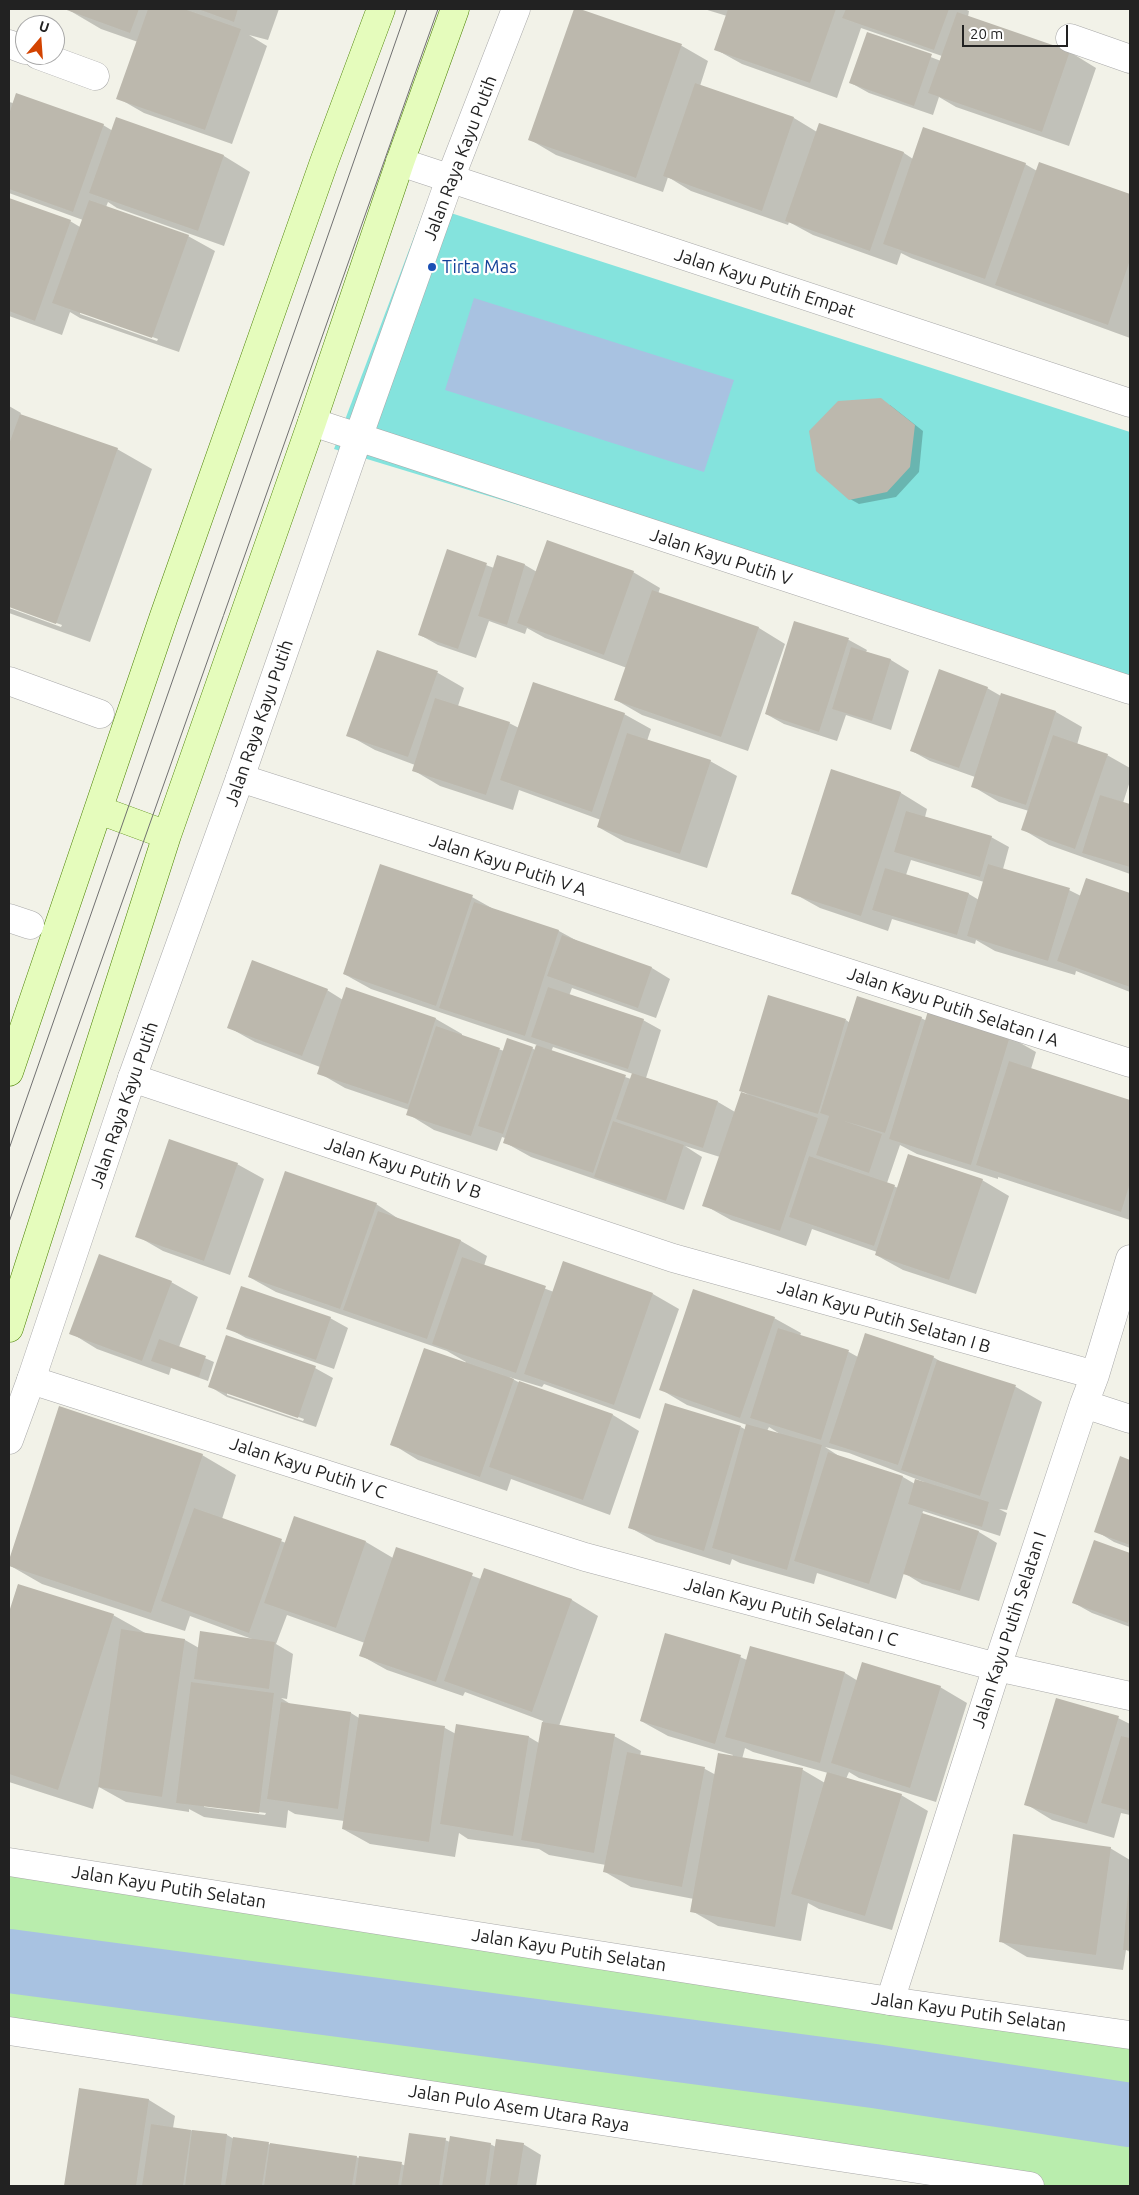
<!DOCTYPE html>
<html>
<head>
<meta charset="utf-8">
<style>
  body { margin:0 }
  #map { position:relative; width:1139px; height:2195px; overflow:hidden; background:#f2f2e8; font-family:Ubuntu,sans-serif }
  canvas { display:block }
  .frame { position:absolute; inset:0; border:10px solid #222; pointer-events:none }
  .north { position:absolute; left:15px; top:15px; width:50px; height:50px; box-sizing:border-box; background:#fff; border:1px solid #a7a7a7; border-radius:50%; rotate:18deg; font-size:14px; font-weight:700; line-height:20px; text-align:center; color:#222 }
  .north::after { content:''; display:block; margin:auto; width:18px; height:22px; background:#d34300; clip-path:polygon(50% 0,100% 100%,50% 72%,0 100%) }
  .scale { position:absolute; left:962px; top:25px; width:106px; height:22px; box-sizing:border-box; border:2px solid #222; border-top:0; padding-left:6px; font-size:15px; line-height:18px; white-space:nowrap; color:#222; -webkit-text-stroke:4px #fff; paint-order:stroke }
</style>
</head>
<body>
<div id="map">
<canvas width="1139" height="2195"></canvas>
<div class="frame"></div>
<div class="north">U</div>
<div class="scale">20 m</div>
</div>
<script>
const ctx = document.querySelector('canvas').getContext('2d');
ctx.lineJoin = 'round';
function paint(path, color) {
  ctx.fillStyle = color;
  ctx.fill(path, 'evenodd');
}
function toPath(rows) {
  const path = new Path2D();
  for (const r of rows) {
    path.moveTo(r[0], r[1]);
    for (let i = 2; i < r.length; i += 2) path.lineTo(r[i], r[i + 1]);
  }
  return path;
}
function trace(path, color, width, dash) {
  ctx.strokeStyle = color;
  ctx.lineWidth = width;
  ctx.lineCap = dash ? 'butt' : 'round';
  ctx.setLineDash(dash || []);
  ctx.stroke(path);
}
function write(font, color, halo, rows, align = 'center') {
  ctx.font = font + ' Ubuntu,sans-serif';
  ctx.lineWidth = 4.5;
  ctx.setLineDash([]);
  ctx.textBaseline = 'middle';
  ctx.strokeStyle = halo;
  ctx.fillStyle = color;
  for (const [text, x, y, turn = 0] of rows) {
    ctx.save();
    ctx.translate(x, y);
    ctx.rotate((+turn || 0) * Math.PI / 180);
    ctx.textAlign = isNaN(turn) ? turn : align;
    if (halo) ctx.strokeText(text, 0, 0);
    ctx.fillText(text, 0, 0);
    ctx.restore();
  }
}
paint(toPath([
  [9,1862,1130,2035,1130,2186,1034,2186,9,2031],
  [495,2025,844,2072,883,2078,495,2026]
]), '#b9edad');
paint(toPath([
  [426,205,1130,432,1130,691,334,449]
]), '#84e3dd');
paint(toPath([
  [474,298,734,380,704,472,445,390]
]), '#a8c2e1');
paint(toPath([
  [67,9,279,9,268,40,249,35,267,46,232,144,144,113,118,98,138,42,101,29],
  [575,9,682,46,708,61,700,86,794,118,817,132,820,124,904,153,913,159,1025,164,1037,171,1039,164,1130,196,1130,338,911,258,901,253,897,265,813,235,789,222,788,225,691,191,668,177,663,192,556,155,529,139],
  [704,9,965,9,969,11,968,17,1070,52,1096,68,1069,146,956,107,939,97,933,115,869,93,851,83,868,33,941,61,942,56,861,28,837,98,742,64,715,49,727,16],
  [9,102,103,125,113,131,117,119,224,156,250,172,224,246,117,208,108,202,106,207,188,236,215,251,179,352,80,318,70,312,62,335,9,316,9,199,70,221,80,227,83,220,9,193],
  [80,311,158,339,157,341,80,314],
  [890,405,923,431,919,472,896,497,859,504,850,499],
  [9,406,21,413,20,415,117,449,152,469,90,642,9,613,9,608,61,627,62,625,9,606],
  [448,551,494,568,498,556,525,565,537,572,633,572,660,588,658,594,759,628,785,644,748,751,642,715,616,700,627,668,545,638,527,628,525,634,489,621,476,658,438,645,420,635],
  [795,623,849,640,867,650,866,652,891,660,909,671,891,730,846,715,837,741,784,724,766,714],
  [378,651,438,673,464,688,458,706,509,723,519,728,624,714,651,729,647,741,710,761,737,776,707,868,625,842,598,827,601,820,519,790,513,810,440,786,413,770,415,765,375,750,348,735],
  [987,688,1001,696,1056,712,1082,727,1077,745,1107,755,1130,768,1130,781,1123,803,1130,805,1130,874,1049,845,1022,829,1029,811,999,802,972,786,975,777,930,761,912,751],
  [832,771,901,793,927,809,925,817,991,837,1009,847,1003,869,1069,890,1081,896,1086,880,1130,895,1130,992,1076,971,1075,975,995,951,976,940,975,944,892,919,888,931,820,908,793,893],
  [911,860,984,882,979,900,969,894,906,875],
  [472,897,497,911,559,931,581,943,652,968,670,979,656,1018,572,988,569,996,643,1020,661,1030,646,1078,718,1102,735,1112,750,1096,741,1090,846,1020,850,1023,921,1018,927,1021,1010,1037,1036,1052,1031,1069,1130,1101,1130,1220,998,1177,998,1179,917,1154,900,1145,887,1183,898,1188,982,1180,1009,1196,976,1294,903,1270,876,1255,877,1252,812,1229,806,1246,731,1220,704,1205,720,1157,685,1146,702,1157,684,1210,531,1157,504,1142,505,1138,502,1137,497,1151,434,1130,408,1114,409,1110,345,1088,319,1073,320,1067,255,1042,228,1027,327,990,343,1000,436,1019,462,1034,462,1036,504,1051,532,1048,535,1050,537,1045,371,989,344,974],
  [553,1047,633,1074,631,1079,551,1052],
  [237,1164,264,1179,230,1275,163,1251,137,1236],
  [376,1204,402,1221,461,1241,487,1256,484,1266,554,1292,653,1294,679,1309,640,1419,544,1384,542,1387,509,1377,520,1383,613,1415,639,1431,610,1515,511,1479,507,1491,418,1460,392,1444,466,1362,447,1351,276,1292,249,1277],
  [171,1282,198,1297,179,1347,214,1362,208,1381,171,1368,169,1375,97,1349,71,1333],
  [330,1318,348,1328,334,1369,246,1338,228,1328],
  [774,1318,801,1333,800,1336,849,1352,858,1357,933,1357,945,1364,1016,1387,1042,1402,1007,1510,999,1509,1007,1513,1000,1536,923,1511,922,1515,979,1532,997,1543,979,1601,922,1584,904,1573,896,1599,817,1573,814,1584,740,1563,732,1559,730,1565,656,1542,629,1527,741,1427,746,1430,747,1425,687,1405,660,1389],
  [769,1427,780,1434,767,1431],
  [825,1447,849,1453,924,1482,915,1484,903,1477,842,1458],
  [227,1336,315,1368,333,1378,316,1427,227,1397,209,1386],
  [227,1392,304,1419,303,1421,227,1395],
  [59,1408,202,1455,236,1475,222,1519,286,1543,295,1517,366,1542,393,1558,397,1549,481,1579,485,1570,572,1600,598,1616,559,1726,614,1736,641,1751,640,1756,705,1769,716,1775,733,1755,668,1736,641,1721,740,1657,747,1660,845,1673,858,1681,940,1687,967,1703,936,1802,859,1778,849,1772,846,1779,901,1795,928,1811,892,1930,819,1909,808,1903,801,1941,718,1926,692,1911,694,1899,631,1887,605,1872,606,1865,549,1855,539,1849,468,1839,459,1833,455,1857,370,1844,343,1829,344,1821,295,1814,288,1810,286,1828,204,1817,189,1809,189,1812,126,1802,99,1787,93,1809,9,1782,9,1616,18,1585,113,1615,147,1634,185,1640,199,1648,252,1639,190,1616,185,1631,42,1584,9,1565],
  [287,1615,365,1643,360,1655,387,1670,463,1696,465,1692,543,1721,539,1743,529,1737,456,1734,445,1728,360,1715,359,1718,351,1713,292,1705,281,1698,287,1699,293,1654,276,1644],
  [745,1748,753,1752,828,1773,825,1783,803,1770,742,1759],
  [204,1805,266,1813,265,1815,204,1807],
  [1121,1458,1130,1461,1130,1548,1114,1542,1096,1531],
  [1095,1542,1130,1554,1130,1627,1092,1613,1074,1603],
  [1118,1718,1130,1724,1130,1815,1121,1813,1114,1838,1052,1820,1026,1804],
  [1110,1848,1130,1860,1130,1952,1126,1950,1123,1970,1027,1957,1000,1941],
  [80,2090,149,2100,175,2116,173,2128,227,2135,234,2139,401,2164,406,2166,445,2140,450,2142,490,2144,496,2147,523,2144,541,2155,536,2186,65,2186]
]), '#0003');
trace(toPath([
  [9,1961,874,2076,1130,2115]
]), '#a8c2e1', 64);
paint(toPath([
  [64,9,139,9,130,33],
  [148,9,184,9,241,29,205,130,116,99],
  [198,9,238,9,234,22],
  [574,9,580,9,682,44,636,178,528,140],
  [728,9,836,9,810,83,714,50],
  [846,9,949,9,934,50,842,18],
  [957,12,1070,51,1042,132,928,93],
  [867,32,932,54,914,106,849,83],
  [695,83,794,117,762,211,663,176],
  [16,93,104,124,73,212,9,189,9,114],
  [116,117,224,155,198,231,89,193],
  [819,123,904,152,870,251,785,221],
  [923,127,1026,163,985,279,883,244],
  [1039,162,1130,194,1130,260,1108,325,995,285],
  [9,198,71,220,35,321,9,311],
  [89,200,189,235,152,338,52,303],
  [881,398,915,425,910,467,887,492,849,500,816,471,809,431,838,401],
  [20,414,118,448,56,624,9,607,9,444],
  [547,540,634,571,604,655,517,623],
  [447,549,487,563,458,649,418,635],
  [497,555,525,564,507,625,478,616],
  [652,590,759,627,721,737,614,700],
  [794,621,849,638,819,732,765,714],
  [851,647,891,659,872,721,832,709],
  [377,650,438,671,408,757,346,736],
  [939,669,988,687,959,768,910,751],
  [533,682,625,713,592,812,500,780],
  [1001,693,1056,711,1026,805,971,787],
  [435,698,510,722,486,795,412,771],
  [627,733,711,760,680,854,597,827],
  [1053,735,1108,754,1075,849,1021,830],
  [831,769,901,792,861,916,791,894],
  [1100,795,1130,804,1130,867,1082,853],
  [906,811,992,836,980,877,894,852],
  [380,864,473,895,436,1006,343,974],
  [988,864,1070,888,1048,961,967,936],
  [885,868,969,893,957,935,872,910],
  [1086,878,1130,893,1130,987,1057,961],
  [474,902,559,930,525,1036,439,1008],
  [562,935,652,967,638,1008,547,976],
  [252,960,328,989,302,1056,227,1028],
  [346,987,436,1018,408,1104,317,1074],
  [548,987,644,1019,628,1069,531,1037],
  [768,995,846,1019,818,1114,739,1091],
  [857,996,922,1017,885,1133,844,1121,882,1134,869,1173,816,1155,829,1116,820,1113],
  [928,1011,1010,1036,971,1165,889,1139],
  [436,1026,500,1048,471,1136,406,1115],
  [507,1038,533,1047,503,1134,478,1126],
  [536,1045,626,1075,593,1173,503,1143],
  [1009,1061,1130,1100,1130,1183,1121,1212,976,1165],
  [632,1073,718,1101,703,1148,616,1119],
  [741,1092,818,1118,780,1231,702,1206],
  [613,1121,684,1145,666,1201,594,1177],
  [169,1139,238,1163,204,1261,135,1237],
  [908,1154,983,1179,949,1280,875,1255],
  [809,1156,895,1185,874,1246,789,1217],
  [285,1171,377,1203,340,1309,248,1277],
  [378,1211,461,1240,427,1339,343,1310],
  [99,1254,172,1281,142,1361,69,1334],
  [462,1257,546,1286,516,1373,432,1344],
  [563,1261,653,1293,614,1405,524,1374],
  [241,1286,331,1317,316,1360,226,1329],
  [693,1289,775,1317,740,1418,659,1390],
  [778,1328,849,1350,821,1440,750,1418],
  [865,1333,934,1356,898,1465,829,1443],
  [226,1335,316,1366,298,1418,208,1387],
  [159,1339,206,1356,199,1377,151,1361],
  [424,1348,514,1379,480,1477,390,1445],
  [937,1360,1016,1385,980,1496,901,1470],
  [519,1381,613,1414,583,1500,489,1467],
  [665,1403,741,1426,704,1551,628,1528],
  [59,1406,203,1454,151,1613,9,1566,9,1560],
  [746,1424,822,1445,787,1570,712,1548],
  [828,1452,903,1476,869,1584,794,1561],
  [1120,1456,1130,1460,1130,1545,1094,1532],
  [915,1479,989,1502,982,1527,908,1504],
  [194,1508,282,1539,249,1633,161,1601],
  [922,1513,979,1531,960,1591,903,1574],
  [294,1516,366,1541,336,1628,264,1603],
  [1094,1540,1130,1553,1130,1616,1128,1623,1072,1603],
  [396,1547,473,1573,436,1682,359,1656],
  [484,1568,572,1599,532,1712,444,1681],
  [18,1584,114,1614,58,1790,9,1774,9,1612],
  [121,1629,185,1639,162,1797,98,1787],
  [200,1631,275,1642,269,1689,194,1679],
  [665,1633,741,1655,715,1744,640,1721],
  [750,1646,845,1672,820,1763,725,1737],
  [862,1662,941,1686,910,1788,831,1763],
  [191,1682,274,1693,259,1813,176,1803],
  [1056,1698,1119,1716,1087,1824,1024,1805],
  [281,1702,351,1712,338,1809,267,1799],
  [359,1714,445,1726,429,1842,342,1829],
  [542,1722,615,1734,594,1853,521,1840],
  [456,1724,529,1736,513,1836,440,1824],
  [1121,1736,1130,1738,1130,1811,1101,1803],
  [627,1752,705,1767,682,1887,603,1872],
  [718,1753,803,1768,775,1927,690,1912],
  [827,1772,902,1794,865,1916,791,1894],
  [1013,1834,1111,1847,1096,1955,999,1942],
  [1129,1880,1130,1880,1130,1950,1123,1950],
  [79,2088,149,2099,136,2186,64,2186],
  [151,2124,191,2130,183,2186,142,2186],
  [192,2130,227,2134,221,2186,185,2186],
  [409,2133,446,2138,439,2186,401,2186],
  [450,2136,491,2143,485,2186,442,2186],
  [233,2137,269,2142,262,2186,225,2186],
  [496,2139,524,2143,517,2186,489,2186],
  [270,2143,357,2156,352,2186,264,2186],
  [359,2156,402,2162,398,2186,355,2186]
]), '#bcb8ad');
const minor = toPath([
  [1070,38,1130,59],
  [9,44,25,50],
  [38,55,95,76],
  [400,162,1130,403],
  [312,422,1130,690],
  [9,681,100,714],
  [240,778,1130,1063],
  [9,918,30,925],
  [132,1078,673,1258,1095,1375],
  [31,1380,585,1557,997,1667,1130,1696],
  [1084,1404,1130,1419],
  [890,2001,997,1667,1084,1404,1095,1375,1130,1259]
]);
const tertiary = toPath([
  [9,1440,31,1380,132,1078,240,778,358,438,450,179,516,9],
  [9,1862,890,2001,1130,2035],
  [9,2031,1030,2186]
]);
const secondary = toPath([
  [99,810,167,835],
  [9,1072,164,616,324,162,381,9],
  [9,1328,167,835,312,422,400,162,455,9]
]);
trace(minor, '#a9a9a9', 29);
trace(tertiary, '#a9a9a9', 29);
trace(secondary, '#4a8101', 29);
trace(minor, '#fff', 28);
trace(tertiary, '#fff', 28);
trace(secondary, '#e5fcbc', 28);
trace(toPath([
  [9,1149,407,9],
  [9,1222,438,9]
]), '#707070', 1);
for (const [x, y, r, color] of [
  [432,267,5,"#1a4fb4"]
]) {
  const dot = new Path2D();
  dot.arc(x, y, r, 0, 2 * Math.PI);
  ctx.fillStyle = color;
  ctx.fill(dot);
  trace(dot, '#fff', 2);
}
write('18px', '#222', '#fff', [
  ["Jalan Raya Kayu Putih",460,158,-69],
  ["Jalan Kayu Putih Empat",765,283,18],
  ["Jalan Kayu Putih V",721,557,18],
  ["Jalan Raya Kayu Putih",259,723,-71],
  ["Jalan Kayu Putih V A",508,865,18],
  ["Jalan Kayu Putih Selatan I A",953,1007,18],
  ["Jalan Raya Kayu Putih",124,1105,-71],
  ["Jalan Kayu Putih V B",403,1168,18],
  ["Jalan Kayu Putih Selatan I B",884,1317,16],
  ["Jalan Kayu Putih V C",308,1468,18],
  ["Jalan Kayu Putih Selatan I C",791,1612,15],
  ["Jalan Kayu Putih Selatan I",1009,1630,-72],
  ["Jalan Kayu Putih Selatan",169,1887,9],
  ["Jalan Kayu Putih Selatan",569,1950,9],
  ["Jalan Kayu Putih Selatan",969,2012,8],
  ["Jalan Pulo Asem Utara Raya",519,2108,9]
]);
write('18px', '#164399', '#fff', [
  ["Tirta Mas",442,267]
], 'left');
</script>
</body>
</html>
